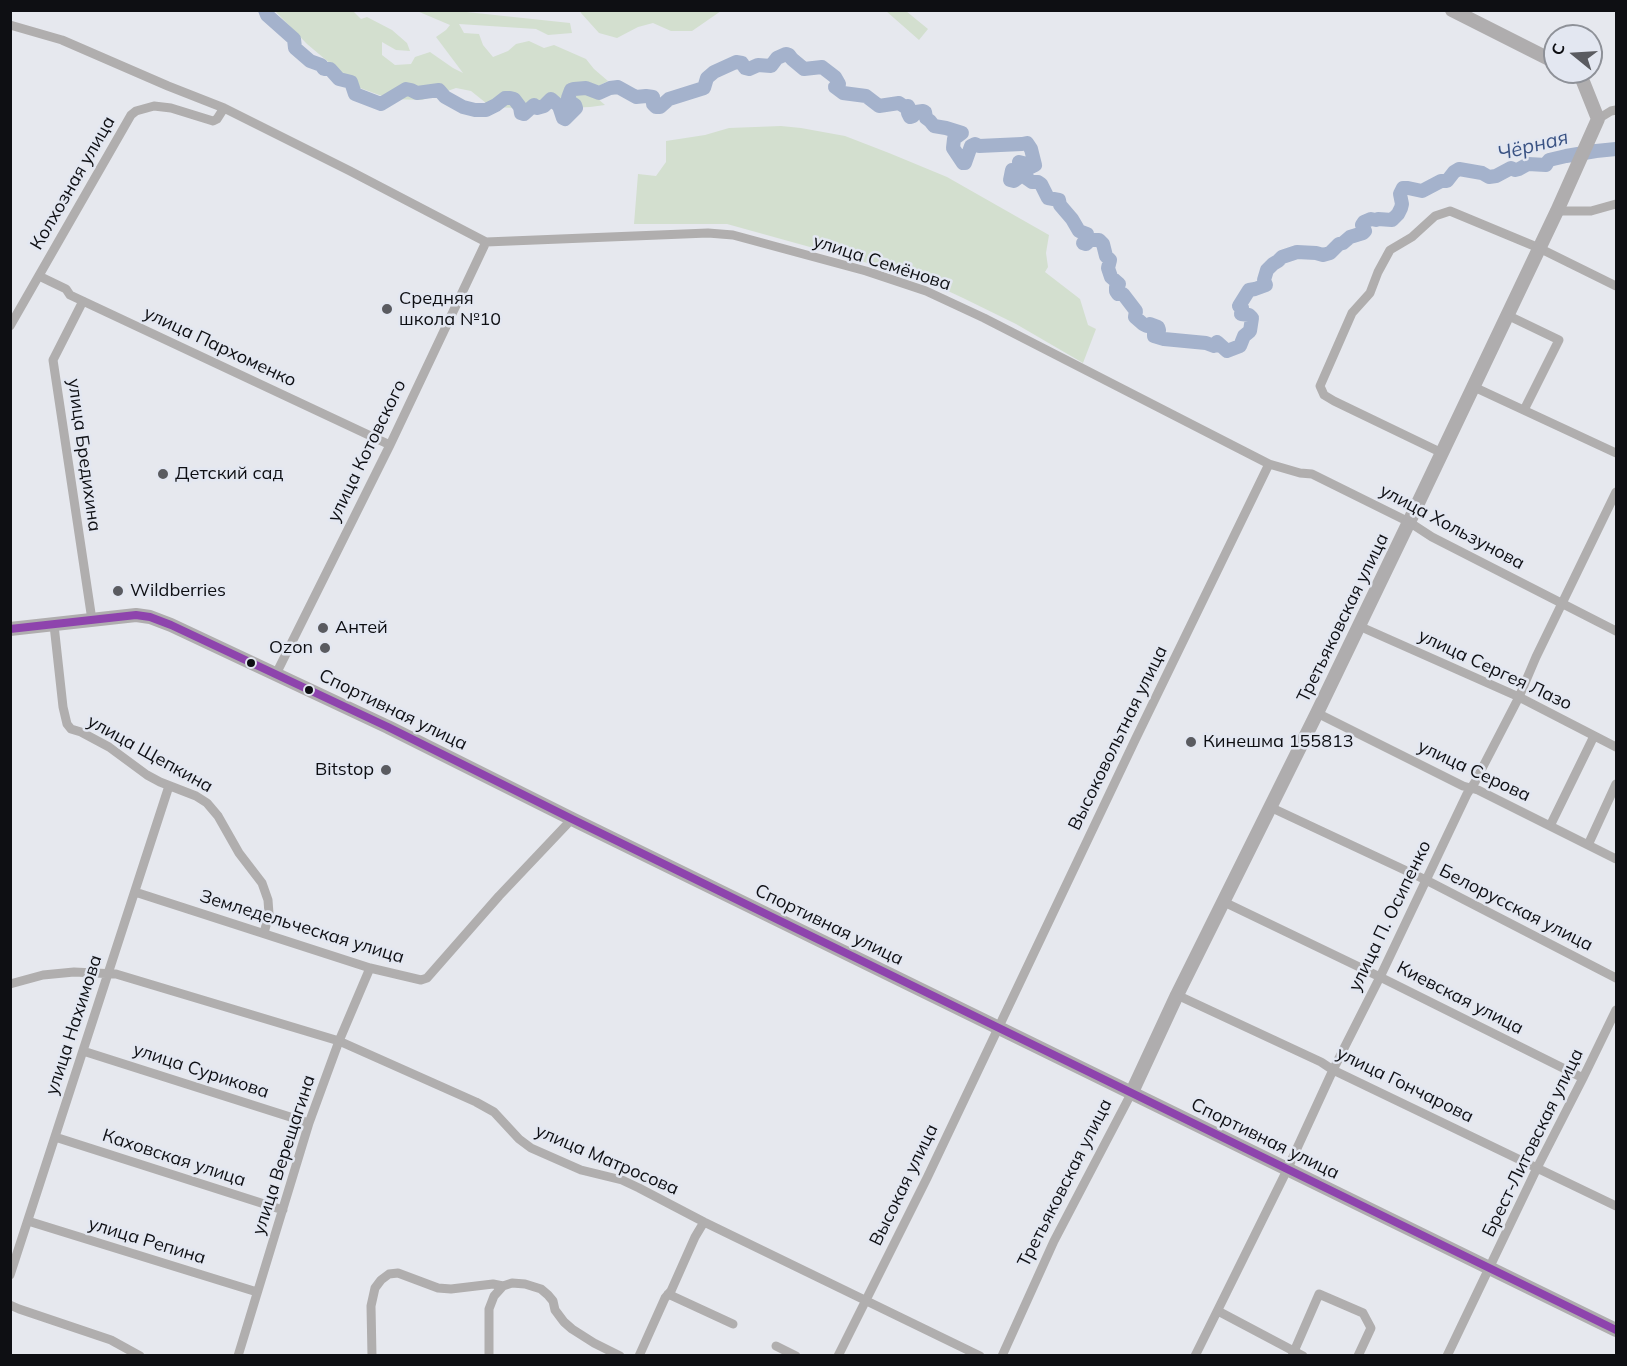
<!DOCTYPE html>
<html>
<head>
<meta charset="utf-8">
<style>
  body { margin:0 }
  #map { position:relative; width:1627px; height:1366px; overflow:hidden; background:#e6e8ee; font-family:Mulish,sans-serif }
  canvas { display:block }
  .frame { position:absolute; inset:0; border:12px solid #0e0f13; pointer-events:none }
  .north { position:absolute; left:1543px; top:24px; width:60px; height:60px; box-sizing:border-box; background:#e3e7f1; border:2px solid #8e9198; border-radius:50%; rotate:288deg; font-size:16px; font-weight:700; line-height:24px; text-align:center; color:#0e0f13 }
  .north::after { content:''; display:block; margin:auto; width:21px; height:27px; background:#5a5b60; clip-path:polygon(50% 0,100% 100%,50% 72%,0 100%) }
</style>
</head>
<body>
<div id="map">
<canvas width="1627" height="1366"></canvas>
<div class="frame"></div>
<div class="north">С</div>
</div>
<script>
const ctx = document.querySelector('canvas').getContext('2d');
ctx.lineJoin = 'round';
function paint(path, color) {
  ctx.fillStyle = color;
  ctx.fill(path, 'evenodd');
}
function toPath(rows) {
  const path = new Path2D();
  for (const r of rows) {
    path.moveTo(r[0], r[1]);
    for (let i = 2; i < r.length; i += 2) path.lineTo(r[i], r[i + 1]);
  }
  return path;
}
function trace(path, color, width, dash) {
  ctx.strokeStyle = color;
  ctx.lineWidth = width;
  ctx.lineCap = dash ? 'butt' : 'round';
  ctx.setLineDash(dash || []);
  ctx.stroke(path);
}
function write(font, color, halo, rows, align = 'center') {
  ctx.font = font + ' Mulish,sans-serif';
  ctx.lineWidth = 5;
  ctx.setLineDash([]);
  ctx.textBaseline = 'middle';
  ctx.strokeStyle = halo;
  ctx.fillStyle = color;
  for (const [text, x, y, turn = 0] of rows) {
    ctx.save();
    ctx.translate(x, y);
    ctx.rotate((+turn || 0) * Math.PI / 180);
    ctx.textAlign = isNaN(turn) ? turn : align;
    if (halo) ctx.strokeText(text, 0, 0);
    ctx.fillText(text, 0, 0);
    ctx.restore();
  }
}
paint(toPath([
  [275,11,353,11,361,19,367,17,392,30,407,43,410,51,396,50,382,42,382,55,395,65,411,64,415,57,430,52,453,68,463,73,436,37,446,30,450,25,417,11,457,11,570,23,572,33,548,35,536,29,459,24,464,33,479,34,483,45,493,57,508,51,516,44,529,41,544,48,554,45,586,59,594,69,608,81,589,91,605,105,590,107,542,109,491,107,471,91,456,88,422,100,390,99,352,85,332,65,307,44],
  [580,11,580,10,721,11,692,31,671,31,653,23,638,27,617,38,599,33,581,13],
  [886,11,906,11,928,29,919,40],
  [781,126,801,128,845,136,889,153,947,177,1049,235,1046,253,1048,267,1045,272,1080,299,1088,325,1096,329,1083,363,1016,324,963,298,918,277,727,224,634,224,638,174,656,176,666,162,666,141,705,135,729,128]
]), '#d3dfcf');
trace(toPath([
  [265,10,267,15,294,39,295,48,310,61,321,65,324,69,330,69,339,79,351,82,355,94,381,104,406,89,411,90,417,93,439,90,445,97,463,107,475,110,486,110,496,105,505,98,510,98,514,99,520,107,521,113,524,114,534,105,537,108,544,106,551,99,559,106,563,118,565,119,576,108,575,105,569,101,568,98,571,90,574,89,586,88,599,93,610,88,618,87,636,97,646,96,653,97,653,104,656,107,660,107,669,99,704,88,707,78,714,72,736,62,742,63,745,68,749,69,758,65,771,66,777,58,786,54,789,55,792,59,804,69,822,67,835,77,839,84,835,87,843,93,866,96,879,106,899,103,905,107,908,106,909,108,908,113,910,117,913,116,916,112,923,111,925,112,926,118,930,121,934,126,946,128,962,133,954,139,953,148,963,163,965,163,971,146,975,144,979,146,1022,144,1027,143,1031,149,1035,165,1029,168,1025,166,1023,163,1019,162,1020,171,1012,170,1010,180,1014,181,1022,175,1032,182,1038,182,1041,184,1048,198,1059,200,1060,205,1072,219,1079,231,1087,234,1087,238,1083,243,1086,244,1090,240,1099,240,1103,244,1106,256,1110,260,1108,268,1111,277,1119,284,1116,287,1116,291,1118,294,1123,294,1136,311,1135,317,1143,324,1147,326,1150,324,1158,327,1159,330,1154,333,1154,336,1164,339,1206,343,1214,346,1217,342,1227,351,1240,346,1244,336,1250,331,1252,318,1249,315,1241,314,1242,308,1239,306,1249,290,1255,289,1266,285,1264,280,1267,270,1273,264,1278,261,1282,257,1297,252,1316,253,1323,255,1330,253,1339,244,1343,243,1350,237,1363,233,1365,231,1362,225,1364,222,1371,219,1376,220,1378,219,1392,220,1398,214,1401,208,1402,204,1400,194,1403,188,1408,188,1422,191,1441,181,1447,181,1454,172,1459,169,1482,173,1489,177,1496,176,1511,168,1515,170,1519,169,1528,164,1546,165,1549,160,1566,156,1596,151,1616,149]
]), '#a4b2cc', 14);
trace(toPath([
  [10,25,62,40,168,86,224,108,350,171,486,242,708,233,733,235,866,271,926,291,984,318,1269,464,1300,473,1312,474,1409,522,1432,537,1616,631],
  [1598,119,1611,111,1616,110],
  [1557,211,1591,211,1616,204],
  [39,276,66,289,70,295,390,445],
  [83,301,53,360,92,620],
  [1507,315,1559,340,1524,410],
  [10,326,131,115,136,111,154,106,171,108,213,121,217,119,224,108],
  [1474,387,1616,453],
  [1442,453,1334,401,1324,395,1320,386,1352,313,1370,293,1378,272,1390,250,1412,237,1435,216,1450,211,1539,248,1616,286],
  [54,625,63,707,67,724,71,729,81,732,109,747,147,775,160,782,196,796,207,803,218,816,239,853,262,883,268,900,269,914,264,933],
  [1359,626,1519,697,1616,747],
  [276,674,390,445,486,242],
  [1317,713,1463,786,1478,790,1616,859],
  [1270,807,1426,880,1616,978],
  [1550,826,1594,736],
  [1588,845,1616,784],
  [135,892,370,968,421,980,427,978,499,896,572,819],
  [1224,902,1380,977,1583,1078],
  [10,984,43,975,74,972,116,974,339,1041,476,1102,494,1112,519,1139,531,1148,581,1170,622,1180,639,1188,704,1222,980,1356],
  [1177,995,1321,1062,1333,1070,1616,1206],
  [83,1051,309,1123],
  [55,1137,283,1210],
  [28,1221,257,1292],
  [10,1275,169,786],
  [668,1294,733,1324],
  [10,1305,19,1309,111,1340,140,1356],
  [1218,1311,1303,1356],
  [776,1346,796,1356],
  [238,1356,309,1123,339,1041,370,968],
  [372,1356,371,1306,375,1288,381,1280,389,1274,398,1273,438,1288,451,1289,493,1284,503,1286,512,1283,525,1284,541,1289,548,1295,553,1301,555,1310,564,1322,572,1329,594,1343,620,1356],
  [489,1356,489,1309,494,1296,503,1286],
  [639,1356,665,1298,671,1291,695,1237,704,1222],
  [838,1356,927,1178,1136,738,1269,464],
  [1002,1356,1054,1241,1132,1092],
  [1195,1356,1287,1170,1333,1070,1380,977,1467,794,1475,782,1519,697,1536,657,1616,492],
  [1292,1356,1319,1294,1363,1313,1371,1328,1358,1356],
  [1447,1356,1537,1168,1583,1078,1616,1010]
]), '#b0aeae', 9);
trace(toPath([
  [1452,10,1555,62],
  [10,629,136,615,150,617,171,625,388,727,572,819,1616,1330],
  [1132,1092,1177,995,1317,713,1409,522,1557,211,1598,119,1582,79,1574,72]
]), '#afadae', 14);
trace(toPath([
  [10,629,136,615,150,617,171,625,388,727,572,819,1616,1330]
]), '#8e44ad', 8);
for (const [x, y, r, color] of [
  [387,309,6,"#5a5b60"],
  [163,474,6,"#5a5b60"],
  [118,591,6,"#5a5b60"],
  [323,628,6,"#5a5b60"],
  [325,648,6,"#5a5b60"],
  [251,663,5,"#0e0f13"],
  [309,690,5,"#0e0f13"],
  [1191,742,6,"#5a5b60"],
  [386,770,6,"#5a5b60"]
]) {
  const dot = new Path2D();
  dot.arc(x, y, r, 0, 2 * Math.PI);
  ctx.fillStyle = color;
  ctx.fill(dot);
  trace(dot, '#e3e7f1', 2);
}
write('18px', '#0e0f13', '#e3e7f1', [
  ["Колхозная улица",73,183,-60],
  ["улица Семёнова",882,263,18],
  ["улица Пархоменко",220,347,25],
  ["улица Котовского",367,451,-64],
  ["улица Бредихина",84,455,82],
  ["улица Хользунова",1452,527,28],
  ["Третьяковская улица",1343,618,-64],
  ["улица Сергея Лазо",1495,670,25],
  ["Спортивная улица",393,710,26],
  ["Высоковольтная улица",1118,738,-64],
  ["улица Щепкина",150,754,29],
  ["улица Серова",1474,771,25],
  ["Белорусская улица",1516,908,27],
  ["улица П. Осипенко",1390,916,-64],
  ["Спортивная улица",829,925,26],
  ["Земледельческая улица",302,927,17],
  ["Киевская улица",1460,998,27],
  ["улица Нахимова",74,1025,-72],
  ["улица Сурикова",201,1071,18],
  ["улица Гончарова",1405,1085,26],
  ["Спортивная улица",1265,1139,26],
  ["Брест-Литовская улица",1533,1143,-64],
  ["улица Верещагина",284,1155,-72],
  ["Каховская улица",174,1158,18],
  ["улица Матросова",607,1160,23],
  ["Третьяковская улица",1065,1183,-63],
  ["Высокая улица",904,1185,-64],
  ["улица Репина",147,1241,17]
]);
write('18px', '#0e0f13', '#e3e7f1', [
  ["Средняя",399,299],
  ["школа №10",399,320],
  ["Детский сад",175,474],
  ["Wildberries",130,591],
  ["Антей",335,628],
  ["Ozon",313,648,"right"],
  ["Кинешма 155813",1203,742],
  ["Bitstop",374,770,"right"]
], 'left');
write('italic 20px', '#3a5384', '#e3e7f1', [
  ["Чёрная",1533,146,-14]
]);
</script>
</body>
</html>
